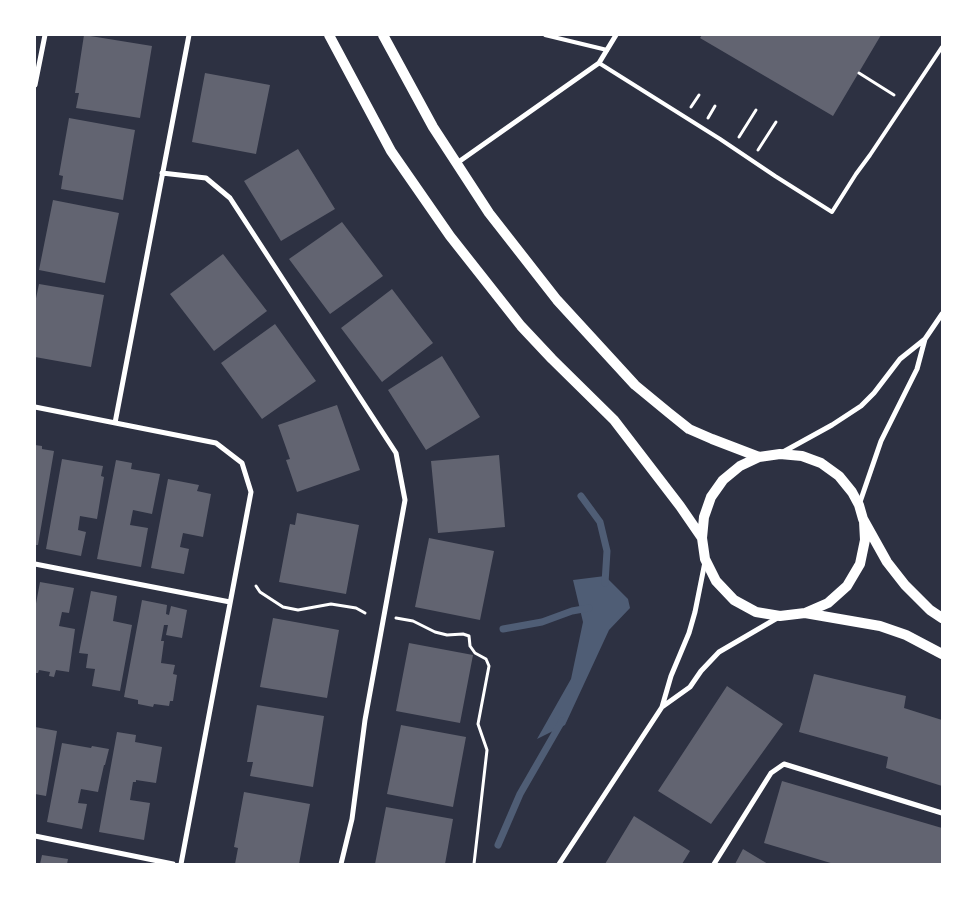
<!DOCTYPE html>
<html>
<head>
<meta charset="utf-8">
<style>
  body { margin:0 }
  #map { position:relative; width:977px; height:899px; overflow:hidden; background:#2d3142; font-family:Inter,sans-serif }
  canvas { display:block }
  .frame { position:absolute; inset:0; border:36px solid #fff; pointer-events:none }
</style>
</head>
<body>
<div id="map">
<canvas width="977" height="899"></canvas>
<div class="frame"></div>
</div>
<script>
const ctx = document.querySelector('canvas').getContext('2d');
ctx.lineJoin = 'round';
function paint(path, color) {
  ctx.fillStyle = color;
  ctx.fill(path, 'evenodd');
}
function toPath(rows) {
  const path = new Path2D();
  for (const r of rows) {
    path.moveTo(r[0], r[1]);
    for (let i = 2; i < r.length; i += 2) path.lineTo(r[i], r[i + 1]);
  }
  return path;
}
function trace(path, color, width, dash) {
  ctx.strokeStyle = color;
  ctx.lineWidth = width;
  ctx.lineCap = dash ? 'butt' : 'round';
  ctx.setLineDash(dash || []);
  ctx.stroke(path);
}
paint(toPath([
  [605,576,628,599,630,608,609,630,565,725,537,739,571,679,583,622,573,580]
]), '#4f5d75');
trace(toPath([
  [581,496,600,522,607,551,605,583],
  [503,629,542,622,572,611,589,608],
  [498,845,520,794,562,721]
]), '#4f5d75', 7);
paint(toPath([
  [84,35,152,46,140,118,76,108,79,93,75,93],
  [702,35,881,35,833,116,700,38],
  [205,73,270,85,256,154,192,142],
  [69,118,135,130,123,200,61,189,63,176,59,175],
  [298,149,335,209,281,241,244,181],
  [53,200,119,213,105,283,39,270],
  [342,222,383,276,330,314,289,259],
  [223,254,267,311,214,351,170,294],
  [39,284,104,295,91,367,35,357,35,303],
  [392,289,433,343,382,382,341,328],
  [275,324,316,381,262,419,221,363],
  [442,356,480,417,426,450,388,390],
  [337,405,360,470,297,492,286,460,290,459,278,425],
  [35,445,42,446,42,449,54,451,38,545,35,545],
  [499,455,505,527,438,533,431,461],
  [62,459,103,466,101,476,104,477,97,519,80,516,78,530,86,532,81,556,46,549],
  [116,460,132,463,131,469,160,474,152,514,133,510,130,525,148,528,141,567,97,559],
  [168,479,199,485,197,491,211,494,203,537,183,533,180,547,189,549,184,574,151,568],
  [297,513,359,525,346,594,279,582,290,524,295,525],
  [429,538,494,551,480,620,415,607],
  [40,582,74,588,69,613,62,612,59,626,75,629,69,672,56,670,54,677,49,676,50,672,39,670,38,673,35,673,35,609],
  [91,591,117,596,113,621,132,625,120,691,92,686,95,669,86,668,88,654,79,653],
  [142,600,167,605,166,614,169,615,171,606,187,610,182,638,166,635,168,625,164,625,161,641,164,641,161,663,175,665,173,674,177,675,173,701,170,701,169,706,154,704,153,707,138,704,138,700,124,697],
  [273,618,339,630,327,698,260,687],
  [409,643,473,655,460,723,396,711],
  [814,674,906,696,904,708,942,720,942,786,886,768,888,757,799,732],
  [727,686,783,724,711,824,658,791],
  [257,705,324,716,313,787,250,776,253,762,247,762],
  [401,725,466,737,453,807,387,794],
  [35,727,57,731,46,796,35,794],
  [117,732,136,735,135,742,162,747,156,783,136,780,136,782,133,782,130,800,150,803,144,840,99,832],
  [62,743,91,748,92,746,109,749,105,765,104,765,98,792,81,789,78,803,87,804,82,829,47,822],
  [782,781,942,828,942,864,834,864,764,843],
  [244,792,310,804,299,864,235,864,238,848,234,847],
  [386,807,453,819,445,864,375,864],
  [634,816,690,851,682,864,605,864],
  [743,849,768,864,735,864],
  [42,855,68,859,67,864,40,864]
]), '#626471');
trace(toPath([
  [859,73,894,95],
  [691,107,699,95],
  [708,118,715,106],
  [739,137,756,110],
  [758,150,776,122],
  [256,586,260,592,283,607,298,610,331,604,356,608,365,613],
  [396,618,413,621,435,632,447,635,463,634,469,636,470,646,475,653,486,659,489,666,478,724,487,750,474,864]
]), '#fff', 3);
trace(toPath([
  [545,35,607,50],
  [599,63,720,139,775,176,832,212,856,174,870,155,942,47]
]), '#fff', 4);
trace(toPath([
  [35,85,45,35],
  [457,163,599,63,616,35],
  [162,173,206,178,230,198,396,453,405,500,365,720,352,819,341,864],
  [35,407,216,443,242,463,251,492,181,864],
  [115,423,189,35],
  [783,452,832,425,861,406,874,393,900,359,925,339,942,314],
  [859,505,881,441,917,369,925,339],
  [35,564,230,602],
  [662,707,690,687,701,671,719,652,779,617],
  [35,836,173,864],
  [559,864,662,707,671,676,689,633,695,612,705,562],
  [714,864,771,773,784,764,942,813]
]), '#fff', 5);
trace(toPath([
  [329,35,391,151,450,236,521,326,552,359,614,420,680,506,702,538],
  [383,35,433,127,489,213,557,300,635,385,669,413,689,429,712,439,759,457],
  [805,613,828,603,847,586,860,564,865,540,864,521],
  [942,618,930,610,905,585,887,562,863,519,859,505,852,492,839,476,821,463,802,456,780,454,759,457,740,466,723,480,711,497,704,517,702,538,705,559,716,581,734,600,756,612,780,616,805,613,880,626,906,635,942,654]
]), '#fff', 10);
</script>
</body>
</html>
